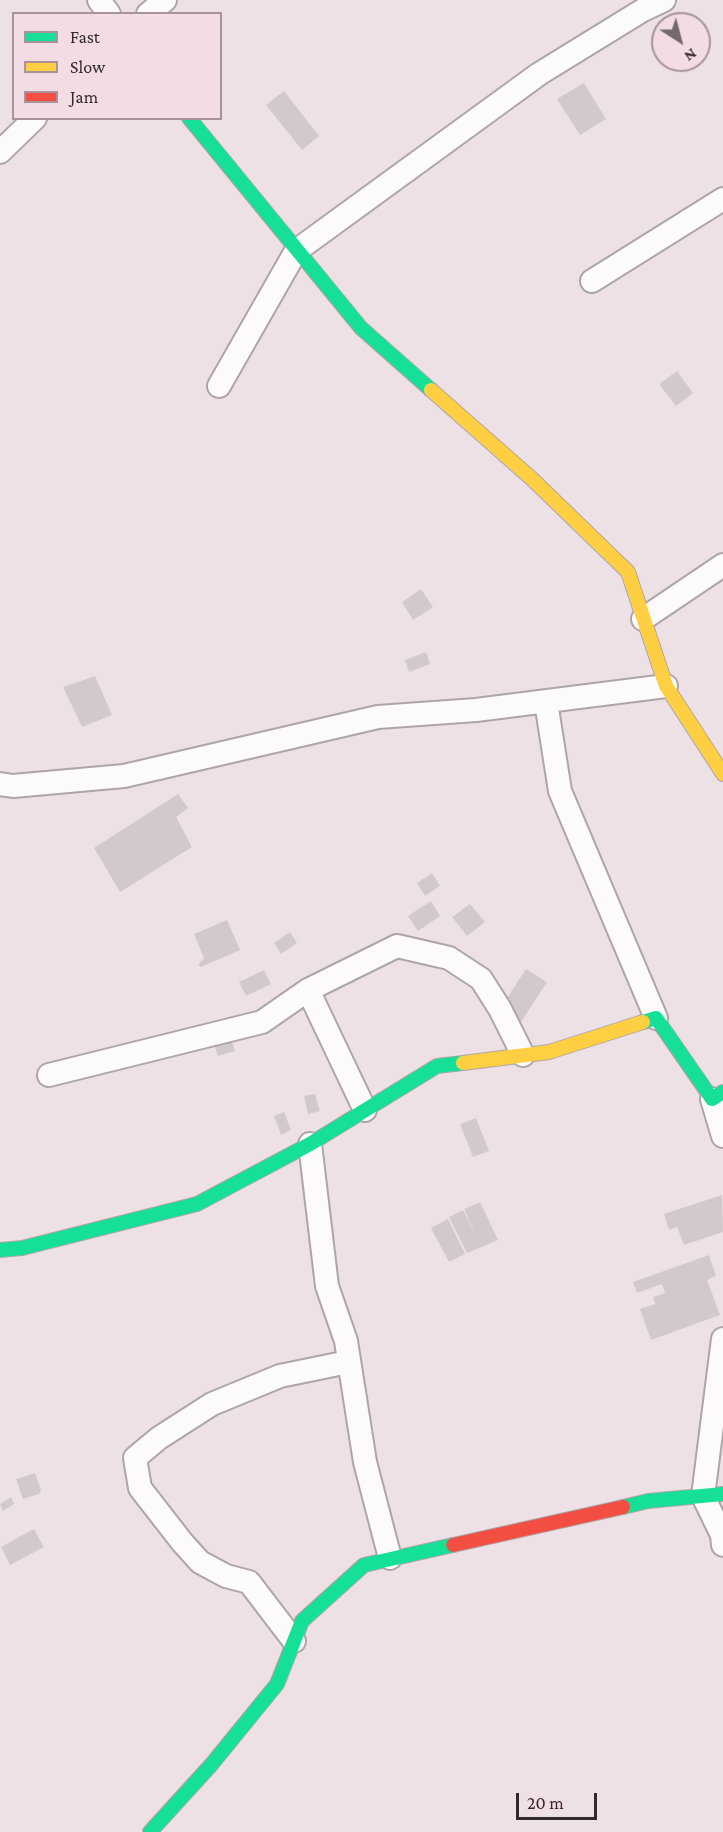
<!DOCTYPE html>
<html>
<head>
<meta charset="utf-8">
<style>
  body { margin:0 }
  #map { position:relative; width:723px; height:1832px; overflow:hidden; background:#eee1e5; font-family:"Crimson Pro",serif }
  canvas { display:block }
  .legend { position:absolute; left:12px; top:12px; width:210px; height:108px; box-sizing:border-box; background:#f3dce4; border:2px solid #a6949a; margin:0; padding:8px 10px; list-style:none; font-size:18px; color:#32292c }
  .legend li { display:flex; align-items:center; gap:12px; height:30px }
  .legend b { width:30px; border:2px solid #a6949a }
  .north { position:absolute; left:651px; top:12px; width:60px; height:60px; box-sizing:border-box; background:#f3dce4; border:2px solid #a6949a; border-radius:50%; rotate:144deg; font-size:16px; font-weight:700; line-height:24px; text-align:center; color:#32292c }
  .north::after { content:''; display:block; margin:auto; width:21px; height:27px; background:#74696d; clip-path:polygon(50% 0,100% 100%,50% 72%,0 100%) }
  .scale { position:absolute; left:516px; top:1793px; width:81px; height:27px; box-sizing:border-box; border:3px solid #32292c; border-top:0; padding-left:8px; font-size:18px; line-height:21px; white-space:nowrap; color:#32292c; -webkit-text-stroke:4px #f3dce4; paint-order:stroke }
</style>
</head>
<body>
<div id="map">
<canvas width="723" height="1832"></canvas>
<ul class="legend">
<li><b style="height:8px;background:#16e098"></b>Fast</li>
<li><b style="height:8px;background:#ffcf43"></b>Slow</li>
<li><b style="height:8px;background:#f24e42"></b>Jam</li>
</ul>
<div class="north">N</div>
<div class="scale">20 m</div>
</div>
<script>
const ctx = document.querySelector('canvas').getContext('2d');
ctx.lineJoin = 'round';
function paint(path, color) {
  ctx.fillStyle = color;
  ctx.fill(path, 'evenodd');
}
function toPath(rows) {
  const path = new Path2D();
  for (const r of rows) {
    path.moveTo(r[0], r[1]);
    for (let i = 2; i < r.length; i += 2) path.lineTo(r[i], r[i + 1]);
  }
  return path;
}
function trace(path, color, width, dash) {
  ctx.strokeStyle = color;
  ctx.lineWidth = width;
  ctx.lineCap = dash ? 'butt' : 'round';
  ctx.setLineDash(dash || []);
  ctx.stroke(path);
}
paint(toPath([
  [584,83,606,119,580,135,557,99],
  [284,91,319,136,302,150,266,105],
  [677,371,693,393,676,406,659,384],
  [421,589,433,607,413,620,402,602],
  [426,652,430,664,409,672,405,660],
  [95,676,112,715,82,727,63,687],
  [178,794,188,808,176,817,192,847,120,892,94,848],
  [432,873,440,886,425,896,417,883],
  [431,901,440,916,418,931,408,916],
  [470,904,485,922,467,936,452,917],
  [227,920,240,950,201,967,198,965,204,958,194,934],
  [290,932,297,943,281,954,274,943],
  [526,969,547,982,517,1028,502,1006],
  [264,970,271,984,246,996,239,982],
  [229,1034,235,1051,218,1056,212,1039],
  [315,1094,320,1111,308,1114,304,1096],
  [284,1112,291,1130,281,1135,274,1116],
  [476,1118,489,1151,473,1157,460,1124],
  [722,1195,723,1232,684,1245,677,1227,669,1230,664,1214],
  [480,1202,498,1240,467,1253,449,1217,463,1210,476,1236,464,1209],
  [448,1219,465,1254,449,1262,431,1228],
  [709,1255,716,1276,707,1280,720,1315,651,1340,640,1309,655,1304,653,1297,665,1293,662,1284,637,1293,633,1282],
  [35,1473,41,1490,39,1494,23,1499,16,1479],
  [11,1497,14,1504,3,1511,0,1504],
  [34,1529,44,1547,10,1565,1,1547]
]), '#d2c9ce');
const street = toPath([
  [99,0,109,14],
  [148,14,165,0],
  [0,152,35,118],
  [592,281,723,199],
  [219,386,296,251,539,74,643,10,664,0],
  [643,619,723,565],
  [546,702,560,791,656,1018],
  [0,784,13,786,124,776,378,717,476,710,666,686],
  [308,990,365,1110],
  [49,1075,262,1022,308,990,397,946,449,958,481,979,500,1009,523,1055],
  [712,1099,723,1136],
  [310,1144,327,1286,346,1341,365,1462,390,1558],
  [723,1339,703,1496,722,1535,723,1545],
  [294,1641,249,1582,226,1576,200,1562,182,1542,140,1488,135,1458,159,1438,212,1404,280,1376,348,1362]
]);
const fast = toPath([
  [189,118,361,328,431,390],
  [643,1022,656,1018,712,1099,723,1092],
  [0,1250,22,1248,197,1204,310,1144,437,1066,463,1063],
  [623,1507,648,1501,723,1494],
  [150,1832,211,1765,277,1684,302,1621,364,1565,453,1545]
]);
const slow = toPath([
  [431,390,532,479,628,572,666,686,723,774],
  [463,1063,549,1052,643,1022]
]);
const jam = toPath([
  [453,1545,623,1507]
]);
trace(street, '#aea5a8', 26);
trace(fast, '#aea5a8', 16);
trace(slow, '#aea5a8', 16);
trace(jam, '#aea5a8', 16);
trace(street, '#fcfafb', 22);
trace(fast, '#16e098', 14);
trace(slow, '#ffcf43', 14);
trace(jam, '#f24e42', 14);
</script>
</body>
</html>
